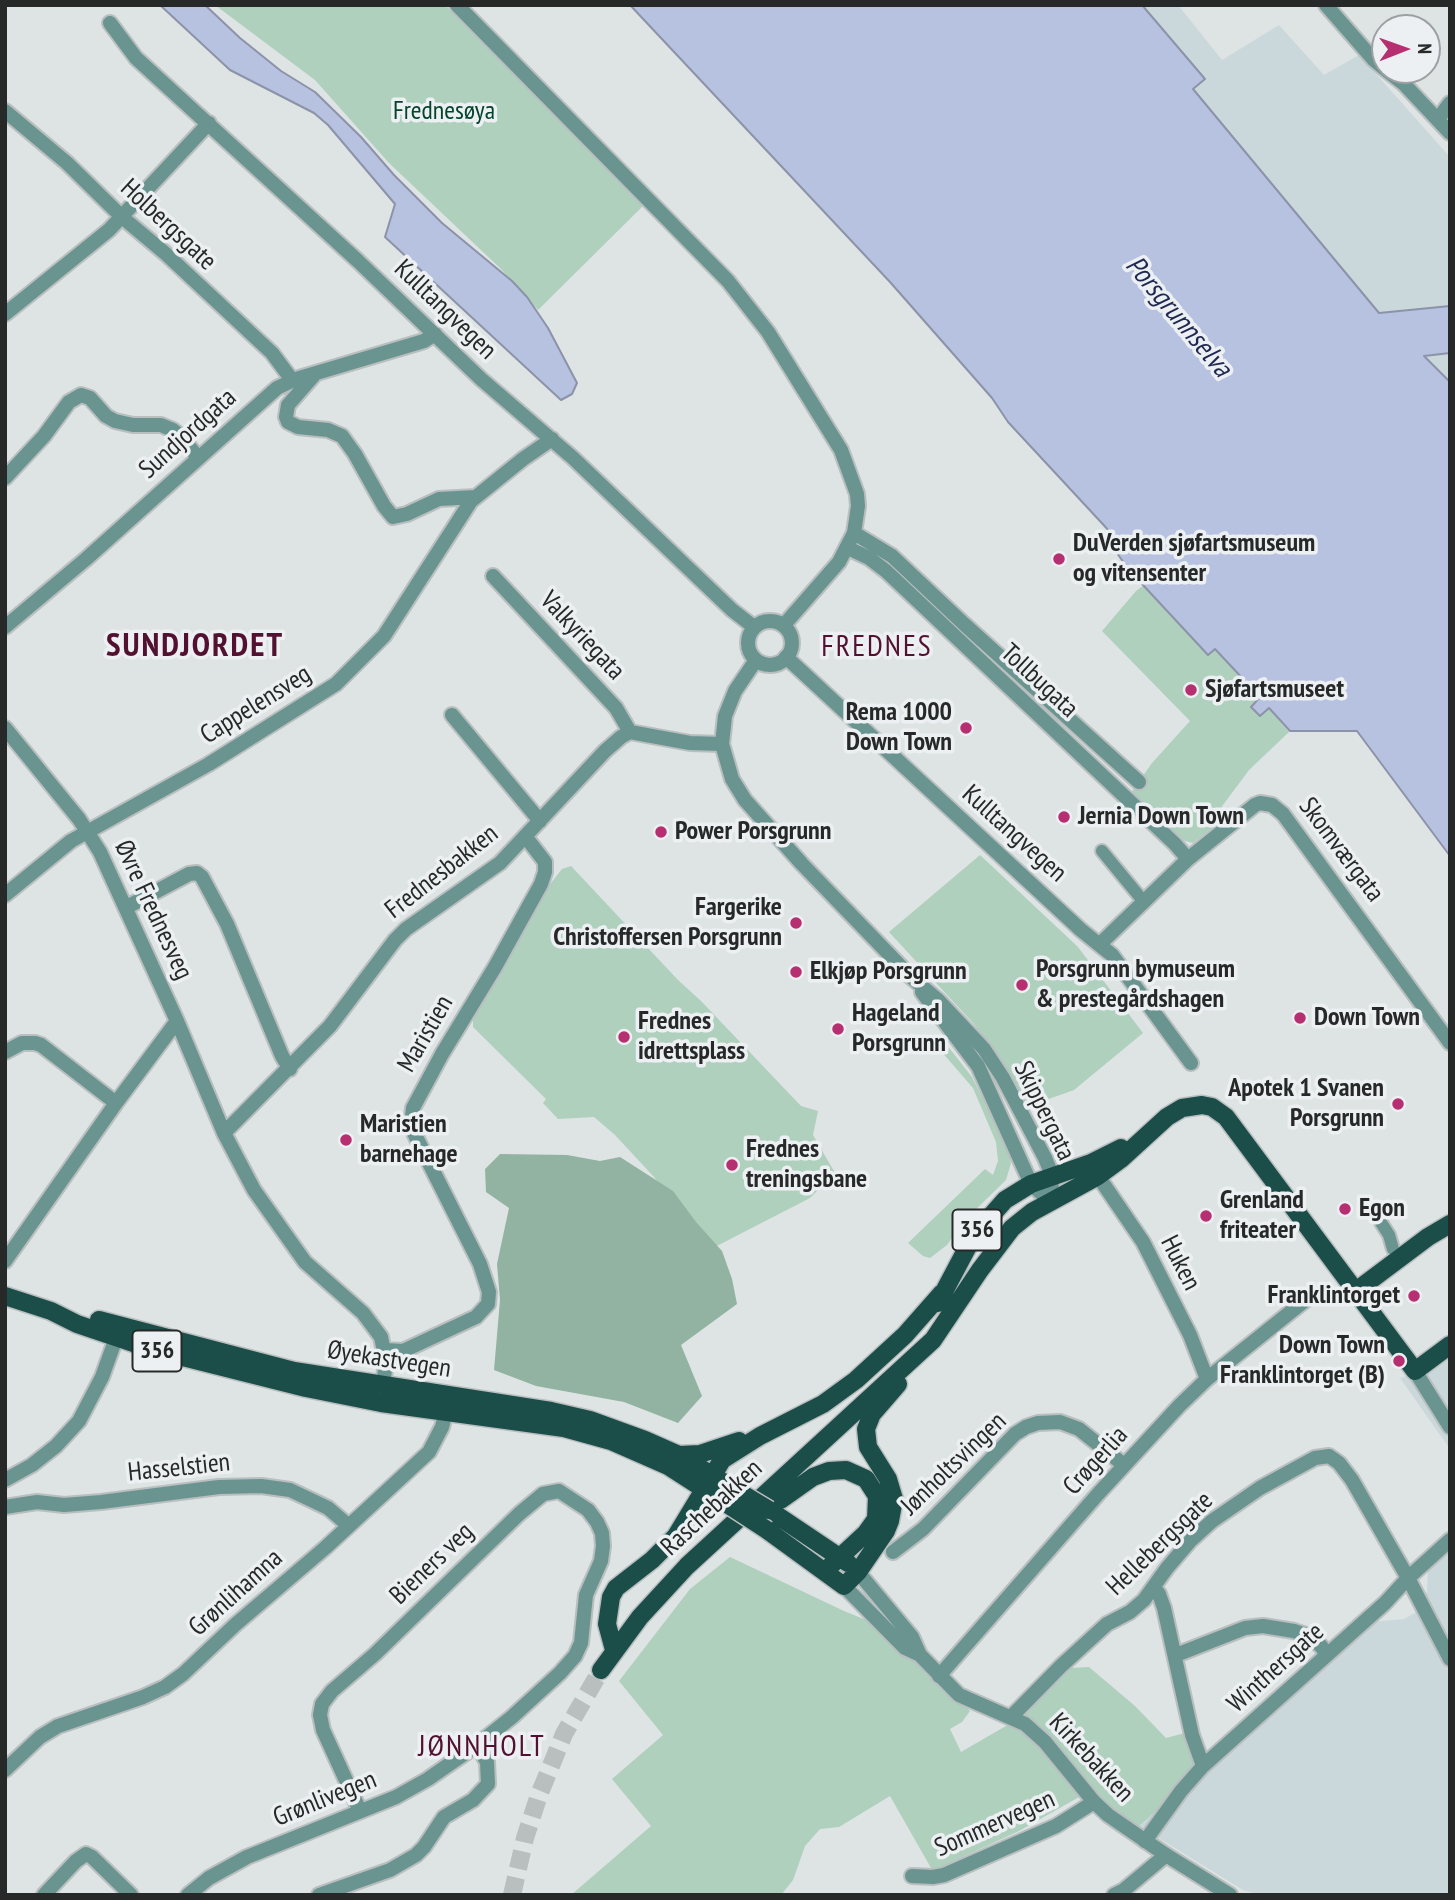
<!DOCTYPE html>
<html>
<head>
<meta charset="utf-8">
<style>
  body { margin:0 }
  #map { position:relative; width:1455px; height:1900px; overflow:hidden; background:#dee3e4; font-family:"PT Sans Narrow",sans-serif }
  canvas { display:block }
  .frame { position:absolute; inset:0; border:7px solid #272929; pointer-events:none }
  .north { position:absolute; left:1371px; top:14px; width:70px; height:70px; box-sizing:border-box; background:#ecf0f2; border:2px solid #9da0a2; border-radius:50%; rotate:89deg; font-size:19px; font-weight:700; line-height:28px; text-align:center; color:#272929 }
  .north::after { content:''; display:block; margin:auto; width:24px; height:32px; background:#b62f71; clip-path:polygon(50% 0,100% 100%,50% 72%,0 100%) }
</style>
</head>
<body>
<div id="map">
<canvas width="1455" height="1900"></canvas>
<div class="frame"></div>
<div class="north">N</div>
</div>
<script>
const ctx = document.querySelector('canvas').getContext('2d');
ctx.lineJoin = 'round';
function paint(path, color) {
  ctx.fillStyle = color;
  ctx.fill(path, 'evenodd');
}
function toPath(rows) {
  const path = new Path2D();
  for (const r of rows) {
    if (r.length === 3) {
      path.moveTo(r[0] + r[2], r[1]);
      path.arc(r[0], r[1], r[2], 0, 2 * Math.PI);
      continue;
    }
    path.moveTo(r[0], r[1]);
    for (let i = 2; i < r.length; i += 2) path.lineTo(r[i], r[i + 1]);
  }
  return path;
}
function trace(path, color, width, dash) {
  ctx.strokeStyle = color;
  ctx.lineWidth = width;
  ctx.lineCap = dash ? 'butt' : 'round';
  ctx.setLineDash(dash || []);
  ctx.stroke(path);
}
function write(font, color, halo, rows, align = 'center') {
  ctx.font = font + ' "PT Sans Narrow",sans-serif';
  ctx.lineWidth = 7;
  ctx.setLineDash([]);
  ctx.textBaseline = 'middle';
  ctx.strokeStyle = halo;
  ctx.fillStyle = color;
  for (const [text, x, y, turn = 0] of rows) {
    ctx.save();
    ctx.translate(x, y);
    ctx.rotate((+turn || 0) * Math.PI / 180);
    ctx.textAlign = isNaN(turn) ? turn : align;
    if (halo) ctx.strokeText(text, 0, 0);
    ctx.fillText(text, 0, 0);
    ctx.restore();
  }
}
paint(toPath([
  [1142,5,1178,5,1222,60,1279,25,1324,75,1359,55,1450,157,1450,382,1424,356,1434,355,1387,312,1379,313,1193,89,1204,79],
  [1450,1355,1450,1449,1400,1378,1418,1372],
  [1450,1550,1450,1895,1260,1895,1243,1890,1139,1826,1220,1758,1371,1622,1404,1619,1415,1613,1423,1603,1427,1591,1428,1570]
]), '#cbd8db');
paint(toPath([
  [215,5,445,5,645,204,538,310,501,269,389,163,315,80],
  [1144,585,1207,654,1214,648,1229,665,1231,665,1289,732,1249,770,1220,809,1215,826,1193,843,1185,841,1131,793,1152,763,1190,721,1102,631,1136,591],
  [980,855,1078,947,1143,1033,1074,1090,1029,1106,1000,1059,973,1023,889,932],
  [571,866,678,980,701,1001,801,1106,818,1111,813,1135,835,1173,810,1198,707,1251,654,1177,615,1135,594,1117,558,1119,543,1103,546,1099,473,1027,473,1017,551,883,562,869],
  [928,1036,940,1040,950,1049,972,1077,1007,1146,1011,1163,1006,1180,965,1220,947,1245,930,1258,923,1256,908,1243,985,1169,993,1175,998,1161,996,1142,973,1088],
  [730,1557,844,1611,893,1631,970,1711,962,1722,950,1729,961,1752,1018,1719,1069,1668,1089,1667,1135,1706,1166,1738,1185,1733,1199,1775,1139,1826,1088,1792,1019,1831,937,1869,931,1868,890,1796,839,1827,820,1829,805,1846,793,1880,781,1895,571,1895,651,1826,612,1779,663,1735,619,1681,690,1589]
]), '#afd0bd');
paint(toPath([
  [500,1154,567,1155,600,1161,620,1157,673,1191,696,1222,722,1251,732,1279,737,1304,681,1345,702,1396,678,1423,624,1402,536,1386,494,1370,500,1300,497,1264,509,1208,486,1192,485,1169]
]), '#92b3a1');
const water = toPath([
  [160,5,205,5,240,38,281,71,315,92,361,137,394,175,442,223,512,281,527,297,548,328,577,383,572,394,561,400,385,237,395,204,328,125,314,113,230,70,160,5],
  [630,5,1142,5,1205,79,1193,89,1379,313,1450,306,1450,353,1424,356,1450,382,1450,856,1357,731,1290,731,1269,708,1260,716,1251,707,1260,697,1215,649,1208,655,1130,571,1105,537,1111,533,1008,422,992,398,890,282,630,5]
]);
paint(water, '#b7c1e0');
trace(water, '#8c93a9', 2);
trace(toPath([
  [512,1895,525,1838,539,1795,564,1734,601,1670]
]), '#b9bebf', 18, [18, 9]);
const pedestrian = toPath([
  [1102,851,1144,902],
  [1380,1221,1389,1235,1393,1249]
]);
const minor = toPath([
  [1326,5,1373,59,1385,69],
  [110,23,136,58,358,261,481,379,573,458,732,610,754,627],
  [1386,70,1404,84,1450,133],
  [5,111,67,163,122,217,166,254,272,353,292,380],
  [1438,119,1450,103],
  [5,314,109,230,209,123],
  [316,373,288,405,286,417,288,422,298,427,328,430,342,436,355,454,384,506,393,517,407,514,439,499,476,497],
  [5,478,44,436,69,402,81,395,90,398,106,416,115,421,133,425,161,425,173,430,182,437,198,458],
  [854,533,892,556,964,624,1139,782],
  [848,548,869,558,886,571,1175,844,1188,859],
  [493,576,616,708,630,732],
  [5,627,86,559,277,388,296,379,424,341,435,334],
  [786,657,1081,930,1112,955,1191,1063],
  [452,715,540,821],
  [5,728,79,819,100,852,177,1021,224,1133,254,1190,305,1262,363,1313,381,1337,386,1361,382,1395],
  [5,895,71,841,209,764,336,684,384,636,471,501,523,459,552,439],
  [127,907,189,874,197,873,202,877,227,924,282,1056,290,1069],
  [1100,944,1188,859,1219,834,1255,805,1260,803,1272,805,1283,814,1450,1043],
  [5,1052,22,1043,35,1043,41,1045,116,1103],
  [224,1133,330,1026,395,940,406,929,500,863,605,751,621,737,630,732,690,743,722,744],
  [1098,1176,1143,1242,1190,1335,1207,1379],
  [5,1261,116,1103,177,1021],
  [385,1350,403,1351,476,1317,488,1304,489,1292,480,1264,414,1133,412,1116,413,1108,442,1054,495,967,541,884,545,872,545,862,525,836],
  [5,1507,37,1502,64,1505,101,1502,219,1487,261,1486,290,1490,307,1498,328,1508,349,1526],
  [893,1552,923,1529,1015,1434,1026,1427,1038,1423,1060,1422,1079,1429,1124,1465],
  [1154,1588,1159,1594,1164,1608,1192,1735,1203,1766],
  [1176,1655,1245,1628,1263,1626,1294,1631,1306,1635,1321,1646,1327,1655],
  [939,1676,1098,1494,1179,1406,1207,1379,1308,1298],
  [1011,1717,1061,1666,1107,1624,1130,1612,1144,1600,1167,1568,1191,1540,1212,1521,1260,1488,1315,1458,1329,1456,1339,1463,1352,1480,1408,1578,1450,1659],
  [5,1770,40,1737,58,1726,143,1697,165,1687,183,1674,236,1624,325,1548,429,1452,442,1427,448,1404],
  [1145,1841,1181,1791,1203,1766,1385,1603,1408,1578,1450,1540],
  [912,1876,933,1877,944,1875,1056,1826,1094,1802],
  [44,1895,76,1861,86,1854,92,1857,131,1895],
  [188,1895,209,1878,247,1857,396,1797,428,1779,477,1745,512,1717,560,1673,575,1656,581,1643,586,1595,601,1561,603,1546,602,1533,597,1522,588,1510,559,1491,543,1494,519,1514,375,1654,332,1691,322,1704,320,1715,323,1730,360,1811],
  [319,1895,390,1870,416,1855,424,1847,444,1817,473,1800,488,1784,487,1762,477,1745],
  [1114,1895,1124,1890,1166,1855]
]);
const tertiary = toPath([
  [457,5,728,281,768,332,841,450,857,494,858,506,854,533,839,562,784,625],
  [770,643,22],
  [756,660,735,691,725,716,722,744,732,779,745,800,802,864,911,977,938,1000,984,1049,1003,1078,1045,1158,1052,1175,1051,1202],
  [922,992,978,1066,1031,1184,1051,1202],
  [1415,1371,1450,1427],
  [5,1480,32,1465,56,1446,79,1421,102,1377,119,1330],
  [858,1572,912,1637,920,1655,959,1695,1025,1724,1045,1742,1094,1802,1108,1815,1166,1855,1230,1895],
  [844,1586,905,1648,920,1655]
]);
const primary = toPath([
  [1356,1291,1428,1237,1450,1224],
  [5,1296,51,1311,77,1324,151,1349,306,1388,381,1403,564,1428,611,1441,668,1466,724,1502],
  [938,1303,974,1235,1005,1200,1031,1184,1091,1163,1121,1148],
  [99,1320,294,1371,551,1411,590,1420,645,1440,679,1455,734,1489],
  [679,1455,700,1454,739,1441],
  [769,1510,848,1563],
  [752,1513,782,1499,813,1477,829,1471,846,1470,866,1479,877,1496,876,1519,866,1533,825,1571],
  [767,1530,844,1586,858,1572,886,1531,890,1521,894,1499,888,1479,868,1447,866,1429,872,1414,898,1384],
  [614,1650,607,1624,611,1597,616,1588,652,1560,676,1536,722,1460,760,1436,823,1404,856,1380,905,1335,942,1293],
  [601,1670,640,1617,687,1566,933,1340,980,1270,1012,1228,1032,1212,1098,1176,1121,1159,1167,1117,1182,1108,1202,1105,1212,1107,1226,1117,1415,1371,1450,1345]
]);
trace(pedestrian, '#b9bebf', 16);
trace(minor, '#b9bebf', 18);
trace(tertiary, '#b9bebf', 18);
trace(primary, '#b9bebf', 21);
trace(pedestrian, '#699490', 12);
trace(minor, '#699490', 14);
trace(tertiary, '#699490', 14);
trace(primary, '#1b4d49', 18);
const primaryBridge = toPath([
  [734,1489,769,1510],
  [724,1502,767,1530]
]);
trace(primaryBridge, '#b9bebf', 21, []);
trace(primaryBridge, '#1b4d49', 18);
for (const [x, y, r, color] of [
  [1059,559,7,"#b62f71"],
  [1191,690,7,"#b62f71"],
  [966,728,7,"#b62f71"],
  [1064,817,7,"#b62f71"],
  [661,832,7,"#b62f71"],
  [796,923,7,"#b62f71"],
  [796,972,7,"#b62f71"],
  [1022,985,7,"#b62f71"],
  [1300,1018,7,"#b62f71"],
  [838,1029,7,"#b62f71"],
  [624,1037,7,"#b62f71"],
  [1398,1104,7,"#b62f71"],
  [346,1140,7,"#b62f71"],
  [732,1165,7,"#b62f71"],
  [1345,1209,7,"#b62f71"],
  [1206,1216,7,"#b62f71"],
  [1414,1296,7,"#b62f71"],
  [1399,1361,7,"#b62f71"]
]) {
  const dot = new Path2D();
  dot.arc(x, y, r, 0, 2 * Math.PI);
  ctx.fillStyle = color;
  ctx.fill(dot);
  trace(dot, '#ecf0f2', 2.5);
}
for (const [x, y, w] of [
  [977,1230,49],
  [157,1351,49]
]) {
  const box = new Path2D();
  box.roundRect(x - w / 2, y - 20.5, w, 41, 5);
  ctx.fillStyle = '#ecf0f2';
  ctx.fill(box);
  trace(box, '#272929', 2);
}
write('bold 24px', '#272929', null, [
  ["356",977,1230],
  ["356",157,1351]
]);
write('26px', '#03442b', '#ecf0f2', [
  ["Frednesøya",444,112]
]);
write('26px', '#272929', '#ecf0f2', [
  ["Holbergsgate",168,225,43],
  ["Kulltangvegen",445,310,44],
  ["Sundjordgata",188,434,-42],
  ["Valkyriegata",582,636,47],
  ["Tollbugata",1039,681,43],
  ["Cappelensveg",256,705,-32],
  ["Kulltangvegen",1014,834,42],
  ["Skomværgata",1341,850,53],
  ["Frednesbakken",442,872,-38],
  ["Øvre Frednesveg",153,910,65],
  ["Maristien",426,1034,-60],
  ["Skippergata",1044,1111,64],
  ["Huken",1180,1263,63],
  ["Øyekastvegen",389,1360,9],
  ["Crøgerlia",1096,1461,-48],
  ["Jønholtsvingen",954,1464,-44],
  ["Hasselstien",179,1468,-6],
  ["Raschebakken",712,1508,-43],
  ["Hellebergsgate",1160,1544,-44],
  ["Bieners veg",432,1564,-44],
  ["Grønlihamna",236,1593,-42],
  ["Winthersgate",1276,1668,-42],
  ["Kirkebakken",1091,1758,47],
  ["Grønlivegen",325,1799,-22],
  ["Sommervegen",995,1824,-24]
]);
write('bold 26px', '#272929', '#ecf0f2', [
  ["DuVerden sjøfartsmuseum",1073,544],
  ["og vitensenter",1073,574],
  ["Sjøfartsmuseet",1205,690],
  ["Rema 1000",952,713,"right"],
  ["Down Town",952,743,"right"],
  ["Jernia Down Town",1078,817],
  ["Power Porsgrunn",675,832],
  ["Fargerike",782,908,"right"],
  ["Christoffersen Porsgrunn",782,938,"right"],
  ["Porsgrunn bymuseum",1036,970],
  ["& prestegårdshagen",1036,1000],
  ["Elkjøp Porsgrunn",810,972],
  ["Hageland",852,1014],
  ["Porsgrunn",852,1044],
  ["Down Town",1314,1018],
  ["Frednes",638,1022],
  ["idrettsplass",638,1052],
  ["Apotek 1 Svanen",1384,1089,"right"],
  ["Porsgrunn",1384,1119,"right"],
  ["Maristien",360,1125],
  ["barnehage",360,1155],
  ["Frednes",746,1150],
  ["treningsbane",746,1180],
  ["Grenland",1220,1201],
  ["friteater",1220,1231],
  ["Egon",1359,1209],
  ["Franklintorget",1400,1296,"right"],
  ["Down Town",1385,1346,"right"],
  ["Franklintorget (B)",1385,1376,"right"]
], 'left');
write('italic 28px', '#1f2851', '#ecf0f2', [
  ["Porsgrunnselva",1178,317,50]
]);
ctx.letterSpacing = '2px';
write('30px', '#521130', '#ecf0f2', [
  ["FREDNES",877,647],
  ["JØNNHOLT",482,1747]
]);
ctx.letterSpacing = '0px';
ctx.letterSpacing = '2px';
write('bold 33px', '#521130', '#ecf0f2', [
  ["SUNDJORDET",195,647]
]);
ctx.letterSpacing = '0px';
</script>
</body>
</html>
